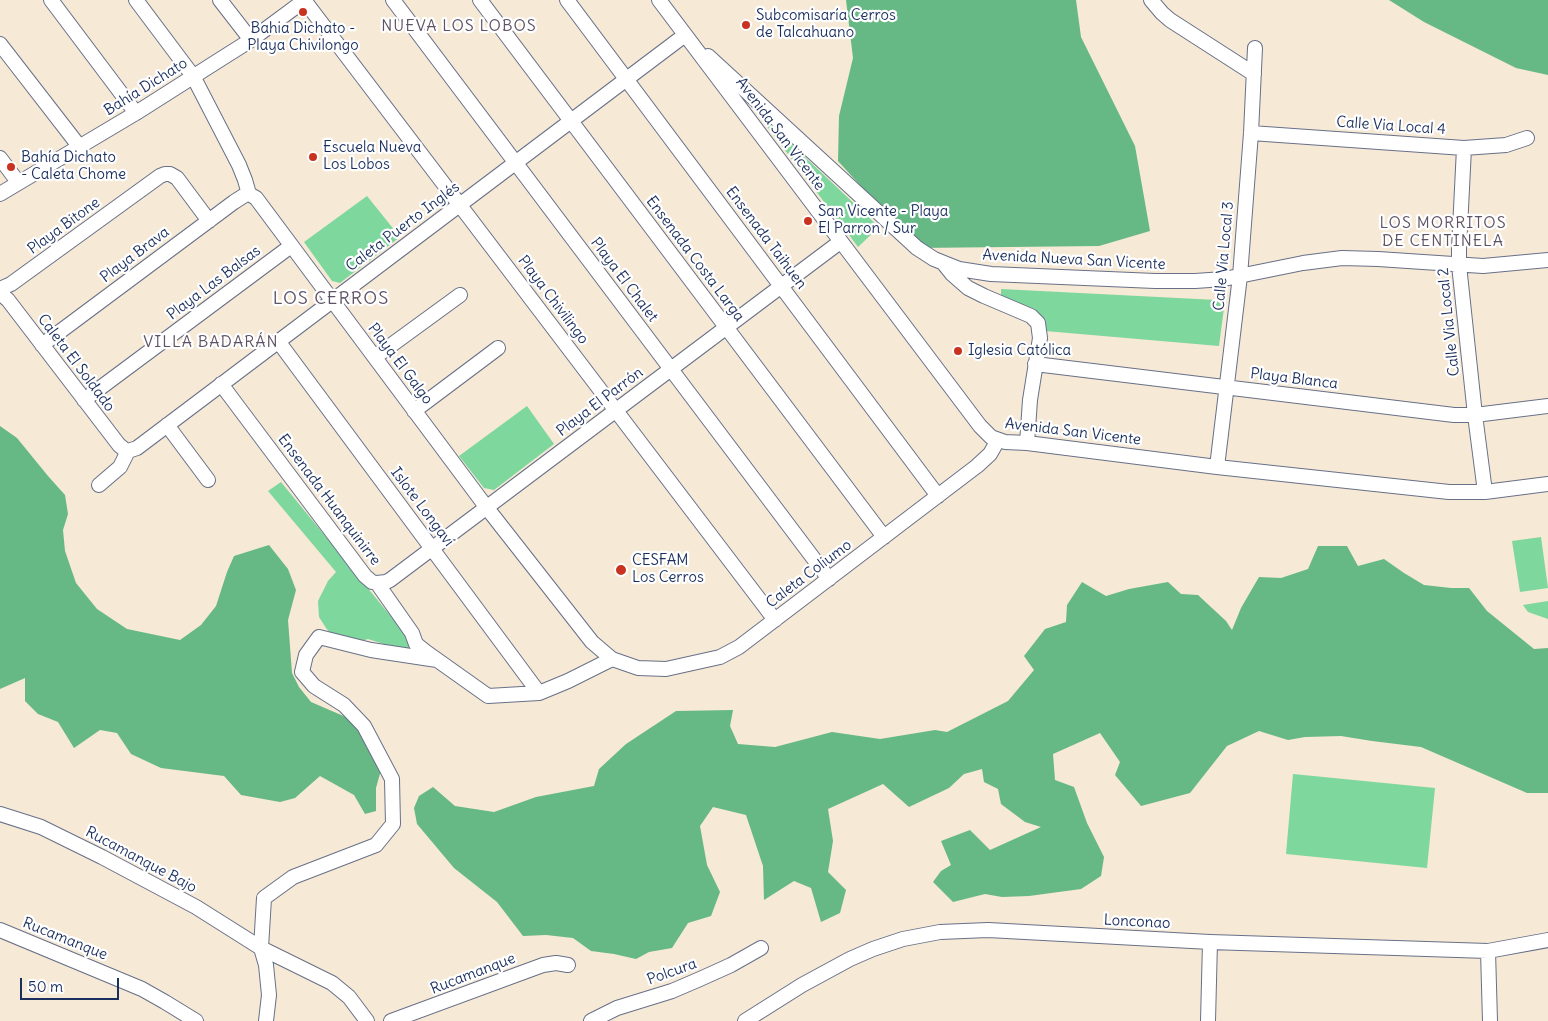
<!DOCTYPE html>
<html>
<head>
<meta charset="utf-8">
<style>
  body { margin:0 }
  #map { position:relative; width:1548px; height:1021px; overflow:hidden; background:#f6e9d6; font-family:Delius,sans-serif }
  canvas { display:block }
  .scale { position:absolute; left:20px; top:978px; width:99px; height:22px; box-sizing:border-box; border:2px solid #1b2f5e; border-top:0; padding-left:6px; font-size:15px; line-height:18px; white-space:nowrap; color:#1b2f5e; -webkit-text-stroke:4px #fff; paint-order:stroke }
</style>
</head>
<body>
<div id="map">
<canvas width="1548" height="1021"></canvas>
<div class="scale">50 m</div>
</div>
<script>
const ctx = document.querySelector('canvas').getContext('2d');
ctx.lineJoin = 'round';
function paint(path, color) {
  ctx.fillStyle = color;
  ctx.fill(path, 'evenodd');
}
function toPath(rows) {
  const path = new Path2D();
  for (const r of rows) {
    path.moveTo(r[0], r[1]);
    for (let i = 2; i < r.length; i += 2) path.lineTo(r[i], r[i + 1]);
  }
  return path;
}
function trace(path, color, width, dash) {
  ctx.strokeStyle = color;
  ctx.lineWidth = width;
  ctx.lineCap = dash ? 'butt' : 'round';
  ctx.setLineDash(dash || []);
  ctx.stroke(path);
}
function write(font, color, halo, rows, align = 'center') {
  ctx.font = font + ' Delius,sans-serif';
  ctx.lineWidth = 4.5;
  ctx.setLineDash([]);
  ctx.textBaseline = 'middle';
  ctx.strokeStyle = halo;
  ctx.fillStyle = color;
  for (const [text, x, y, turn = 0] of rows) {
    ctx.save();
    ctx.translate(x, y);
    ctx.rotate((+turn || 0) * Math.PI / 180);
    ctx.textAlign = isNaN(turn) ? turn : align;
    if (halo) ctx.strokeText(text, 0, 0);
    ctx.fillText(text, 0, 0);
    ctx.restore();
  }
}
paint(toPath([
  [754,109,879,227,858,247],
  [367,196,400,237,340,283,332,281,304,242],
  [1001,289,1217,300,1224,308,1219,346,1045,331,1042,317,1035,309,1001,297],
  [527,406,554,444,494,490,484,488,459,456],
  [281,482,411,641,410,646,407,649,393,647,368,639,358,642,330,633,326,628,319,617,318,601,328,581,336,572,268,491],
  [1541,537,1548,588,1520,592,1512,541],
  [1548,601,1548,619,1528,612,1523,605],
  [1293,774,1435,788,1427,868,1286,854]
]), '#7ed79c');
paint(toPath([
  [846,0,1076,0,1081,37,1135,146,1150,231,1099,246,917,248,838,161,839,116,853,58],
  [1389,0,1548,0,1548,75,1516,68,1424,22],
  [0,426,17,438,48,476,65,495,68,514,63,530,65,551,76,583,97,609,127,629,180,640,201,625,216,606,227,572,234,556,269,545,288,569,296,590,288,620,292,673,299,687,311,702,369,727,381,770,376,788,376,811,365,814,354,795,320,776,295,798,280,802,241,795,224,776,161,768,131,754,117,733,100,730,74,748,58,722,38,714,25,701,25,678,0,689],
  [1318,546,1347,546,1358,566,1384,559,1404,573,1424,585,1451,588,1469,588,1487,611,1534,649,1548,648,1548,793,1527,793,1421,747,1372,741,1341,736,1305,737,1288,740,1259,731,1227,746,1190,793,1141,806,1115,775,1120,762,1100,733,1053,754,1055,780,1074,787,1087,823,1104,857,1101,876,1081,889,1029,896,1002,897,985,894,953,902,933,882,941,871,951,865,941,841,970,830,990,850,1041,827,1025,822,1001,804,998,789,984,782,982,769,964,774,949,788,909,807,883,784,828,809,833,841,828,872,846,890,840,913,821,922,811,888,794,881,764,900,763,866,746,815,713,807,700,826,707,865,720,892,711,916,688,923,672,948,649,952,636,959,614,954,591,951,573,938,546,935,523,936,497,902,454,868,417,824,414,808,419,796,433,787,455,806,494,812,536,797,594,786,599,769,626,744,676,711,733,710,730,726,738,744,775,747,832,732,880,739,935,730,947,732,1008,701,1034,670,1024,656,1045,629,1066,622,1067,605,1082,582,1106,596,1129,589,1168,582,1181,594,1198,595,1226,621,1232,630,1241,608,1259,577,1281,578,1308,569]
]), '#66b884');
const minor = toPath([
  [51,0,136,113],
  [136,0,193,76,239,165,245,180,249,194,256,198,487,508,592,642,612,659,638,668,666,669,720,657,739,647,977,466,990,454,998,440],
  [220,0,251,40],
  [304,0,775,620],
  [393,0,829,579],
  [480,0,884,537],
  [567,0,938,496],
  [659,0,980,426,991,437,1005,442,1027,443,1217,467,1449,492,1485,492,1548,484],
  [1151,0,1162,13,1170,20,1254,74],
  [0,44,79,146],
  [708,56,917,248,934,259,959,269,991,274,1155,281,1195,281,1224,279,1303,263,1342,258,1378,259,1483,266,1548,260],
  [1251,133,1464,148,1506,145,1527,138],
  [1464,148,1459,249,1459,265,1475,415,1485,492],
  [0,158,18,182],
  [0,194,136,113,224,57,251,40,305,0],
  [944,264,952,274,968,288,984,296,1031,316,1038,323,1040,338,1030,400,1027,443],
  [0,289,11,284,160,176,165,174,170,174,177,178,209,221],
  [0,293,8,300,119,445,125,450,128,451],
  [278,341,539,693],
  [42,345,234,202,245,195,249,194],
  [375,357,460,295],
  [1035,364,1454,415,1475,415,1548,406],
  [221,384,365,576,372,582,377,583,412,633,416,644,426,652,488,696,539,693,568,681,612,659],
  [84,400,291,246],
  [414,411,498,348],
  [167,425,208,480],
  [128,451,137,448,685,35],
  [1217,467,1240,276,1251,133,1255,48],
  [99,485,120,467,128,451],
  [377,583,386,582,390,580,840,242],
  [0,814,41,827,102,857,196,907,261,948,332,983,349,997,367,1021],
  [0,930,142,989,165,1002,196,1021],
  [1488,951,1490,1021],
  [266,1021,269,995,266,965,261,948,264,898,293,877,376,845,393,824,392,779,364,726,344,705,314,686,302,672,306,655,319,637,371,650,437,660],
  [391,1021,543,965,556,963,568,965],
  [591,1021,617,1008,672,991,700,979,731,965,761,948],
  [745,1021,802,985,850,959,873,949,903,939,940,932,988,930,1210,942,1488,951,1548,940],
  [1208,1021,1210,942]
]);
trace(minor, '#687088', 16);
trace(minor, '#fff', 14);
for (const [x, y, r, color] of [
  [303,12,5,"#c8321e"],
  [746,25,5,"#c8321e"],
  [313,157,5,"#c8321e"],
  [11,167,5,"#c8321e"],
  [808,221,5,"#c8321e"],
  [958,351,5,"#c8321e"],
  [621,570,6,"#c8321e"]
]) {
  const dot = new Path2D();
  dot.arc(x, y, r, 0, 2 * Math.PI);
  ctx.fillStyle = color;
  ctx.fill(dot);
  trace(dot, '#fff', 2);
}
write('15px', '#1b2f5e', '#fff', [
  ["Subcomisaría Cerros",756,16],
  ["de Talcahuano",756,33],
  ["Bahia Dichato -",303,29,"center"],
  ["Playa Chivilongo",303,46,"center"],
  ["Escuela Nueva",323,148],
  ["Los Lobos",323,165],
  ["Bahía Dichato",21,158],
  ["- Caleta Chome",21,175],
  ["San Vicente - Playa",818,212],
  ["El Parron / Sur",818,229],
  ["Iglesia Católica",968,351],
  ["CESFAM",632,561],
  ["Los Cerros",632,578]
], 'left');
write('15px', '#1b2f5e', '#fff', [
  ["Bahía Dichato",146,87,-32],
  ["Calle Via Local 4",1391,126,4],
  ["Avenida San Vicente",780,134,53],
  ["Playa Bitone",64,226,-36],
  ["Caleta Puerto Inglés",403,227,-37],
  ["Ensenada Taihuen",766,238,53],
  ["Playa Brava",135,255,-37],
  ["Calle Via Local 3",1224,256,-85],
  ["Ensenada Costa Larga",695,259,53],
  ["Avenida Nueva San Vicente",1074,260,3],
  ["Playa El Chalet",624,280,53],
  ["Playa Las Balsas",214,283,-37],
  ["Playa Chivilingo",553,300,53],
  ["Calle Via Local 2",1449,322,-96],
  ["Caleta El Soldado",76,363,53],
  ["Playa El Galgo",400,364,53],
  ["Playa Blanca",1294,379,7],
  ["Playa El Parrón",600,402,-37],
  ["Avenida San Vicente",1073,432,7],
  ["Ensenada Huanquinirre",329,500,53],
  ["Islote Longaví",422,507,53],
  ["Caleta Coliumo",809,574,-37],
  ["Rucamanque Bajo",141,860,28],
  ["Lonconao",1137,922,3],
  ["Rucamanque",65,939,22],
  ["Polcura",672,972,-20],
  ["Rucamanque",473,974,-21]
]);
ctx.letterSpacing = '1px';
write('16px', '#5f5466', '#fff', [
  ["NUEVA LOS LOBOS",459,26],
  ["LOS MORRITOS",1443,223],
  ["DE CENTINELA",1443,241],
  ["VILLA BADARÁN",211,342]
]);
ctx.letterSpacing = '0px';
ctx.letterSpacing = '1px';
write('18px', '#5f5466', '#fff', [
  ["LOS CERROS",331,299]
]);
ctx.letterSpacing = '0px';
</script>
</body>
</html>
